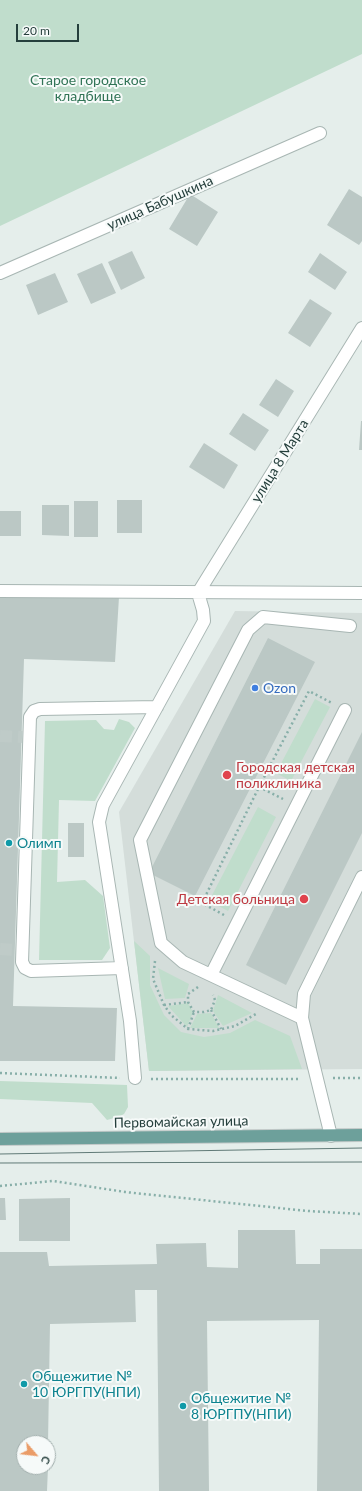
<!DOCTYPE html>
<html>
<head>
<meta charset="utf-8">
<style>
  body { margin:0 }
  #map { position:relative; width:362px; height:1491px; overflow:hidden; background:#e5eeeb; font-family:Lato,sans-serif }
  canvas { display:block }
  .north { position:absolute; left:16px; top:1435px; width:40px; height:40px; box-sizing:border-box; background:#f6faf9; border:1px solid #a2afad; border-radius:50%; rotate:118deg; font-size:11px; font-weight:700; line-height:16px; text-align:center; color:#253f3c }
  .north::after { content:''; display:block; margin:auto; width:14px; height:18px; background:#ea9c67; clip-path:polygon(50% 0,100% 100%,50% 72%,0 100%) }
  .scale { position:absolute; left:16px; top:24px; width:63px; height:18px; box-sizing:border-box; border:2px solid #253f3c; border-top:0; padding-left:5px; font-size:12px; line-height:14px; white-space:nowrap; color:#253f3c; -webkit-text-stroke:3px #f6faf9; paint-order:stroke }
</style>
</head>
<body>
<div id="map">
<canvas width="362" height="1491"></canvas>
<div class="north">С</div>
<div class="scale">20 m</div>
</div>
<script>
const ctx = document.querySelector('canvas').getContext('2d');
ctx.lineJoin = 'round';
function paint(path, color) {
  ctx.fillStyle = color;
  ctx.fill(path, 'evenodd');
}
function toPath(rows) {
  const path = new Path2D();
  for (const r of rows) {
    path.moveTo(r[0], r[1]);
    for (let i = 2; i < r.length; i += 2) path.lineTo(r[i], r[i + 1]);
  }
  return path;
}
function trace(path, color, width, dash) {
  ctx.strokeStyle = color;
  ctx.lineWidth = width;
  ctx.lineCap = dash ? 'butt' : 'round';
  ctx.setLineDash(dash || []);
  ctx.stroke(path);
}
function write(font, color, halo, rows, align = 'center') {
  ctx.font = font + ' Lato,sans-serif';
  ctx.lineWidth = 4;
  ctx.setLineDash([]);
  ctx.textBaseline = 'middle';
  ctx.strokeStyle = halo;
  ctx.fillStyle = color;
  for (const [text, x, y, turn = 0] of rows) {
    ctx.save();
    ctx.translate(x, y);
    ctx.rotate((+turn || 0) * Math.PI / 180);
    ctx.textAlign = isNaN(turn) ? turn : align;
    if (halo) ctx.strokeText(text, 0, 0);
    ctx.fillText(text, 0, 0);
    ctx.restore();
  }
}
paint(toPath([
  [235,611,362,613,362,1069,149,1071,119,812]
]), '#d4ddda');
paint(toPath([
  [0,0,362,0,362,54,0,226],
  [315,699,330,707,291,781,276,773],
  [119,719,129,722,135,728,95,801,59,800,57,882,85,880,103,896,110,948,102,960,39,960,45,721,96,720,104,729,114,730],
  [258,807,276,817,228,911,209,901],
  [134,941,150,956,150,985,164,1015,181,1032,204,1037,230,1033,255,1020,290,1036,302,1069,149,1071],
  [158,968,189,984,185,998,165,999],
  [218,995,252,1013,223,1026,213,1011],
  [188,1003,193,1012,187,1027,168,1006],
  [211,1013,219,1028,190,1028,197,1014],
  [0,1081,127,1085,128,1107,124,1114,118,1117,107,1120,92,1103,0,1099]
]), '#c0ddcc');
paint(toPath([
  [349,189,362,197,362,241,359,245,327,225],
  [190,194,218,212,197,246,169,229],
  [132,251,145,278,121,290,108,262],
  [320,253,347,272,335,290,308,272],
  [102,263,116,293,91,304,77,274],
  [55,273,68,302,38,315,26,285],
  [310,299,332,313,310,347,288,333],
  [276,379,294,391,278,417,259,405],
  [243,413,269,430,255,451,229,434],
  [361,421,362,421,362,450,359,450],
  [204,443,238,465,224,489,189,467],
  [117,500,142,500,142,533,117,533],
  [74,501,98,501,98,537,74,537],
  [42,505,69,505,69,536,42,535],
  [0,511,21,511,21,536,0,536],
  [0,596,119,597,115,662,24,659,13,1006,117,1008,115,1061,0,1061],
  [268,638,315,662,195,896,149,873],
  [362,732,362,833,286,985,246,965],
  [68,823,84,823,84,857,68,857],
  [0,1198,5,1198,6,1220,0,1220],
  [70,1198,70,1241,19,1241,19,1199],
  [238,1230,295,1230,296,1264,320,1264,320,1249,362,1249,362,1491,317,1491,319,1320,207,1321,209,1491,159,1491,157,1290,135,1290,136,1322,50,1324,48,1443,24,1443,24,1467,48,1467,47,1491,0,1491,0,1252,47,1252,49,1266,157,1264,156,1244,206,1243,207,1267,238,1268]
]), '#bbc8c5');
trace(toPath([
  [0,736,22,737],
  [0,949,15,950]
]), '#bfcbc8', 12, [12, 6]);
const minor = toPath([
  [0,273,320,133],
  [0,591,362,593],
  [198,593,362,328],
  [122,968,31,971,25,968,22,962,30,717,34,711,40,709,157,707],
  [211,975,345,710],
  [302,1018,183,962,161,943,140,840,248,630,263,617,350,626],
  [135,1078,130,1021,99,822,103,805,204,621,203,610,198,593],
  [331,1136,302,1018,304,994,362,877]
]);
const major = toPath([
  [0,1139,362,1135]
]);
trace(minor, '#a8b6b3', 14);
trace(major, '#c2c9c8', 14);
trace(toPath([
  [259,787,283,799],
  [224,915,202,903,259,787,309,691,332,703],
  [155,961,153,979,164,1005,171,1015,188,1029,213,1031,235,1026,256,1014],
  [198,987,188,994,188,1002,194,1012,204,1012,211,1010,215,1000,213,995],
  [164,1005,188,1002],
  [211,1010,221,1029],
  [188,1029,194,1012],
  [0,1073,120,1078],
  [333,1078,362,1078],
  [151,1079,300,1079],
  [0,1186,53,1181,125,1192,308,1211,362,1214]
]), '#88afa9', 2.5, [2, 3]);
trace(minor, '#fff', 12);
trace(major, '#6da09b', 12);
trace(toPath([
  [0,1154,362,1148],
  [0,1163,362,1162]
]), '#607a77', 1);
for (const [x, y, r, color] of [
  [255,688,4,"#3f7fe0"],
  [227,775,5,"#e0444e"],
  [9,843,4,"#0f9aa8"],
  [304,899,5,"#e0444e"],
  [24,1384,4,"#0f9aa8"],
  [183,1406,4,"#0f9aa8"]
]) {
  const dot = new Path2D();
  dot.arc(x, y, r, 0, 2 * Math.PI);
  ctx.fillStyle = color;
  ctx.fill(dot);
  trace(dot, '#f6faf9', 1.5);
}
write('14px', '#317456', '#f6faf9', [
  ["Старое городское",88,80],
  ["кладбище",88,96]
]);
write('14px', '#253f3c', '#f6faf9', [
  ["улица Бабушкина",160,203,-24],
  ["улица 8 Марта",280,461,-58],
  ["Первомайская улица",181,1122,-1]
]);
write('14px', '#366cbe', '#f6faf9', [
  ["Ozon",263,688]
], 'left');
write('14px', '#be3a42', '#f6faf9', [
  ["Городская детская",236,767],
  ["поликлиника",236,783],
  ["Детская больница",295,899,"right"]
], 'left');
write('14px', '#0d838f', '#f6faf9', [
  ["Олимп",17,843],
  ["Общежитие №",32,1376],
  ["10 ЮРГПУ(НПИ)",32,1392],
  ["Общежитие №",191,1398],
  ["8 ЮРГПУ(НПИ)",191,1414]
], 'left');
</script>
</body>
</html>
